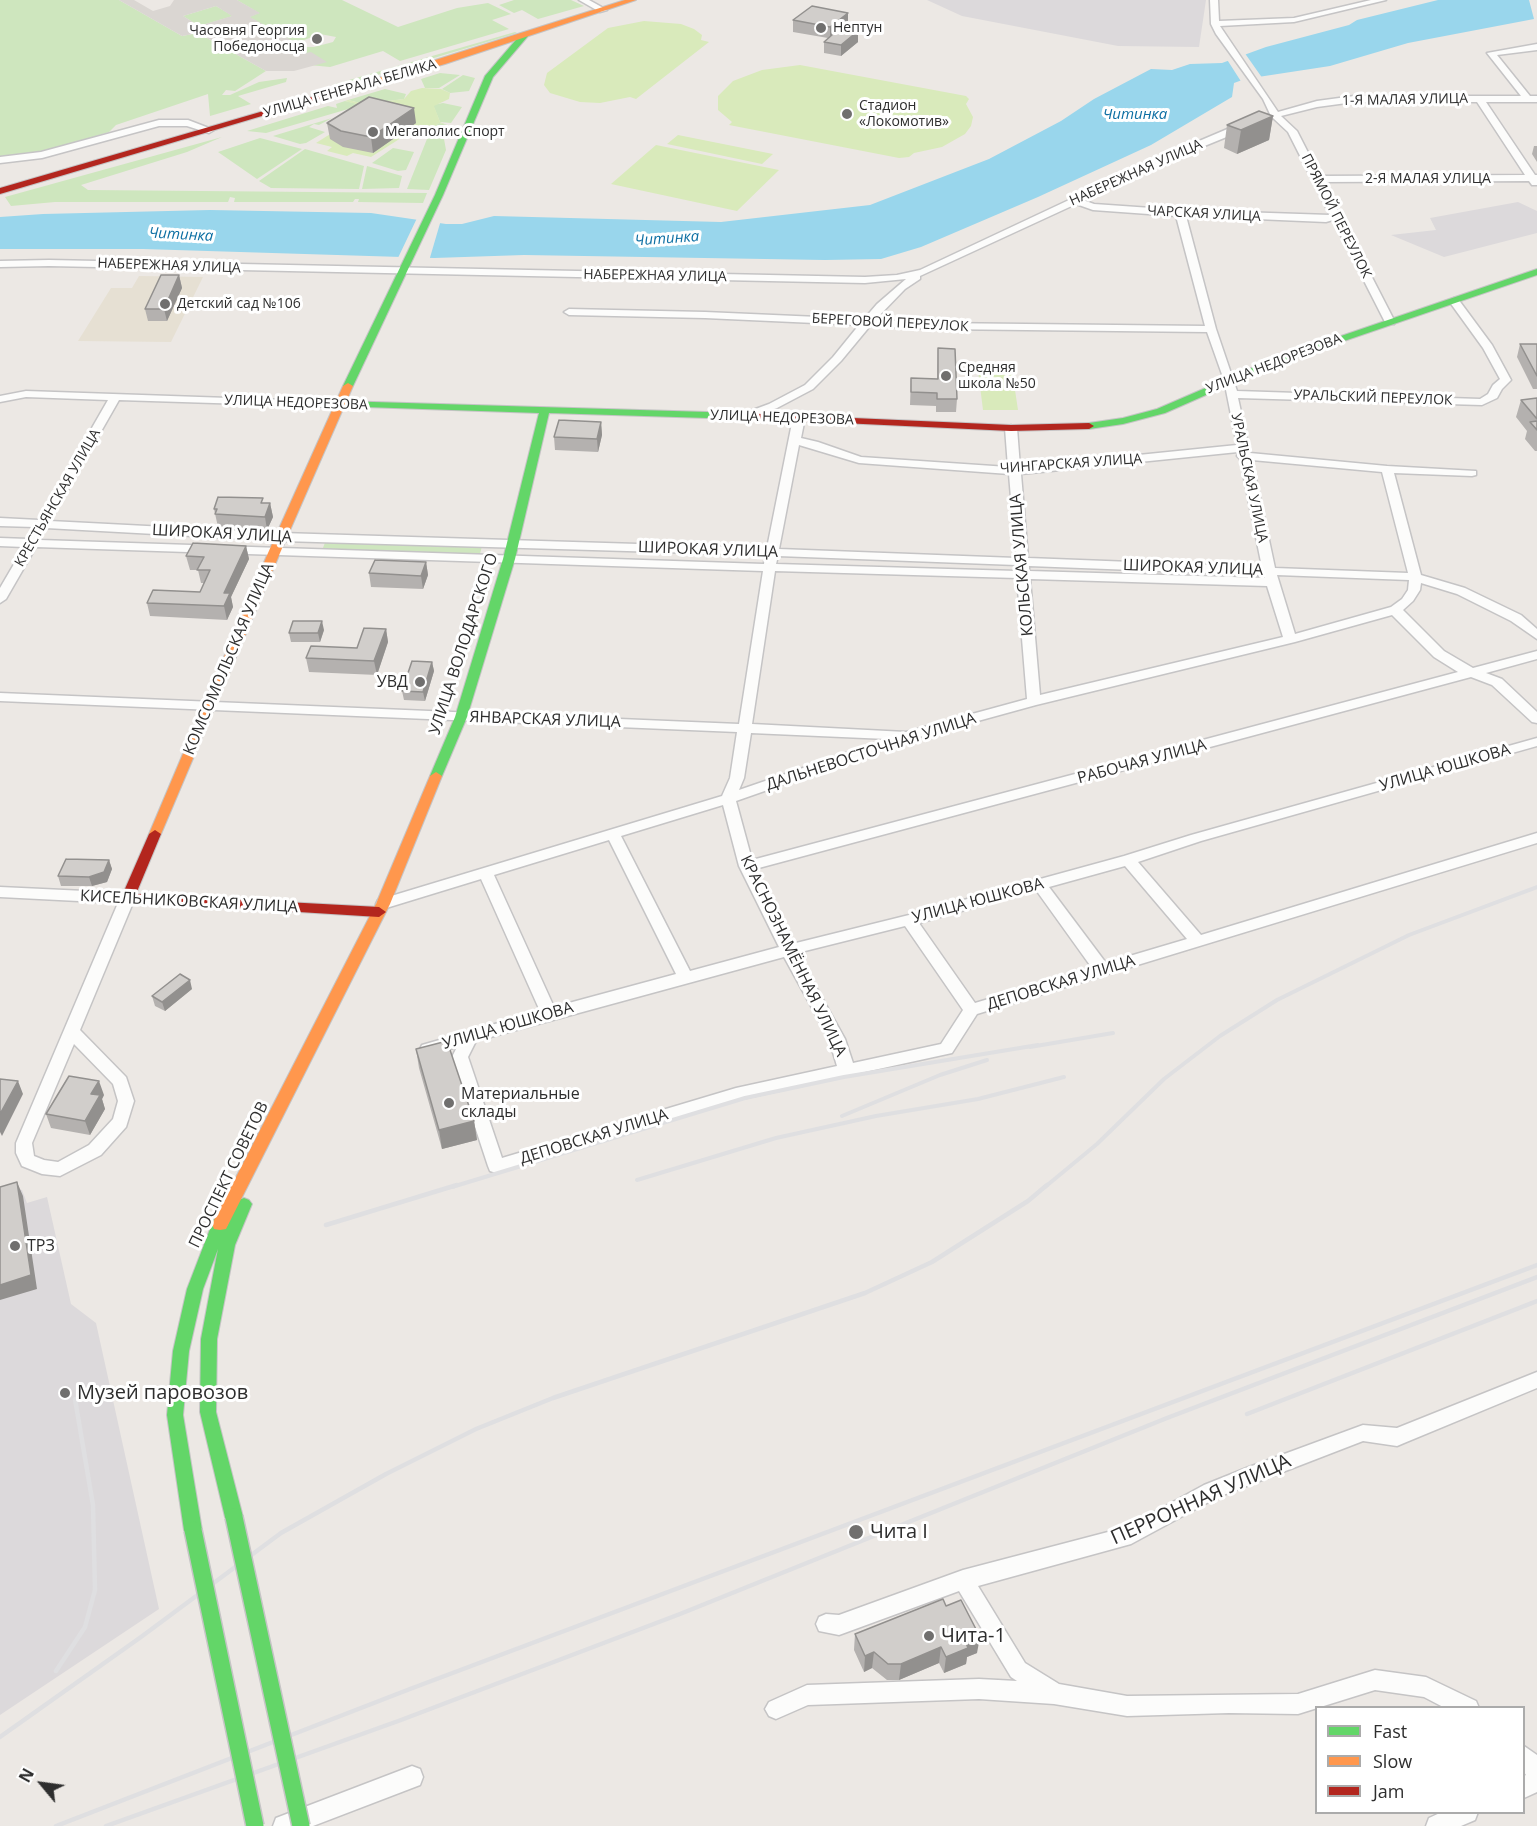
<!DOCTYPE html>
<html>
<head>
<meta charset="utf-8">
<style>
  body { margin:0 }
  #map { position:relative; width:1537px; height:1826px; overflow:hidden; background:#ece8e4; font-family:"Open Sans",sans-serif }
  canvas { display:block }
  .legend { position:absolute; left:1315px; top:1706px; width:210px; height:108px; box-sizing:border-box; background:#fff; border:2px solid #ababab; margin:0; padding:8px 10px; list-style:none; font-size:18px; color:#2e2e2e }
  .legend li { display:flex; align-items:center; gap:12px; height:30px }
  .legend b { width:30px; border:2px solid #ababab }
  .north { position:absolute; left:12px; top:1754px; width:60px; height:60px; -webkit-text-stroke:4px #fff; paint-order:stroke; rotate:299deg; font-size:16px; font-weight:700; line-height:24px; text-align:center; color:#2e2e2e }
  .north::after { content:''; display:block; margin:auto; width:21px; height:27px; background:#2e2e2e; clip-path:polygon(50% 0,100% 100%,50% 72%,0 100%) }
</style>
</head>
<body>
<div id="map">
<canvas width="1537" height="1826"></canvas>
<ul class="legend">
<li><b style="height:8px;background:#63d668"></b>Fast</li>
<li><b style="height:8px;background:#ff974d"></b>Slow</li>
<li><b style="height:8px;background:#b3261e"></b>Jam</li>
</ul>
<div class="north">N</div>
</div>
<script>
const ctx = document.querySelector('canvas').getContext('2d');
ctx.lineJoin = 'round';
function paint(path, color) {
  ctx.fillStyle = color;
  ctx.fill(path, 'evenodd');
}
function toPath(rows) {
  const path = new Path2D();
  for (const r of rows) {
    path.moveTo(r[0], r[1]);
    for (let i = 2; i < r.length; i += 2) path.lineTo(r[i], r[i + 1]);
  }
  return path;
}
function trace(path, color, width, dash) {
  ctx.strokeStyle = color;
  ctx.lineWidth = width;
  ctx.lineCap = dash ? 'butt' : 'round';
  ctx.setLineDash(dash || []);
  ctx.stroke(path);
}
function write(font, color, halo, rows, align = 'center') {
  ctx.font = font + ' "Open Sans",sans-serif';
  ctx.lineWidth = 6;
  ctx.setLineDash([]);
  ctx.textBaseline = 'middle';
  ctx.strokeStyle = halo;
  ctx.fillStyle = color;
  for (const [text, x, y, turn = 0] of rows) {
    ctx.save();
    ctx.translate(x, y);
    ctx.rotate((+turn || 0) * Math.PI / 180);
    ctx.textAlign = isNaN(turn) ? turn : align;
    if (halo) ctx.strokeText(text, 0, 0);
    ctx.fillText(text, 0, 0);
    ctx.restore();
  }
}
paint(toPath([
  [927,0,1206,0,1199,47,1118,46,962,16],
  [1518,202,1537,211,1537,233,1444,257,1391,235,1436,230,1430,218],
  [10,1187,22,1190,27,1203,47,1197,71,1304,96,1323,159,1609,0,1715,0,1190]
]), '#dcd9db');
paint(toPath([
  [139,276,203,277,171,342,78,341,111,288,132,288]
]), '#e6e0d3');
paint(toPath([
  [0,0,119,0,182,36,198,33,266,71,235,91,226,90,222,95,230,95,259,82,287,78,286,82,238,96,251,104,210,116,208,94,116,125,109,132,70,144,33,153,0,157],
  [237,0,342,0,398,27,457,8,488,3,511,14,492,20,509,29,400,61,383,51,330,67,309,65,306,54,300,50,304,47,314,47,333,42,336,37,320,34,304,40,305,43,298,45,249,17,259,13],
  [514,0,571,0,584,6,538,19,522,10,514,13,499,5],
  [216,6,233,16,199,26,183,16],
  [515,32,517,33,341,86,332,85],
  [440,73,460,75,439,88,425,88,421,79],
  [463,75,475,78,469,91,450,93,442,89],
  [385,89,406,94,404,99,364,104,348,100],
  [345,101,362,105,266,133,247,131,328,106,337,108,336,104],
  [443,103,462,107,451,123,440,122,433,105],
  [332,118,319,125,314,124,309,127,325,132,306,143,300,144,273,136],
  [439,123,447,125,441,138,444,139,446,150,429,190,407,189,431,129],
  [222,137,187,152,81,185,88,190,427,193,423,203,358,202,359,199,355,199,353,202,234,202,235,198,230,197,228,202,55,202,11,206,5,197],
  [260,138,302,149,257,179,218,152],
  [393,148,414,152,406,170,398,171,372,163],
  [305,149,364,166,359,189,271,188,259,181],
  [367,166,402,176,399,188,362,189],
  [326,540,482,546,479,558,321,553]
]), '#cee6be');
paint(toPath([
  [644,21,681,24,694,29,702,35,701,40,709,42,636,99,630,97,600,103,580,102,550,93,544,85,547,73,608,28],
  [800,65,966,96,969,99,966,104,973,117,971,126,965,134,942,147,914,153,909,157,899,158,729,125,732,122,718,110,718,96,733,81,762,70],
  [422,88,441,89,450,93,449,99,434,106,440,122,447,125,439,123,431,129,420,126,371,157,353,153,347,156,327,151,332,147,316,143,365,112,351,109,360,105,345,101,348,100,364,104,404,99,411,91],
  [678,135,773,154,762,164,667,144],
  [656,145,779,170,737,211,611,184],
  [978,370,1012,370,1018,410,983,410]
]), '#d9eabb');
paint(toPath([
  [119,0,134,0,153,11,170,6,174,0,237,0,260,13,250,17,304,47,300,50,306,53,311,52,327,62,294,71,266,71,198,33,182,36],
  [216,6,232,16,199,26,183,16]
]), '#dad6d2');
paint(toPath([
  [1438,0,1529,0,1534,19,1408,43,1330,66,1245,79,1234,83,1232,97,1151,145,1038,197,921,247,881,259,825,260,524,255,434,258,143,249,0,249,0,217,43,214,210,210,371,213,446,224,462,224,494,216,721,222,870,205,989,159,1061,121,1094,99,1151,69,1172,70,1190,64,1222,63,1266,47,1349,25,1357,20]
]), '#99d6ec');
paint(toPath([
  [1244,52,1263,79,1242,83,1226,58],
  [418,216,441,220,429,261,397,260]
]), '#ece8e4');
const street = toPath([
  [579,0,589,0,607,10,600,12,579,0],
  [1210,0,1218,0,1219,21,1294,18,1371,0,1386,0,1294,22,1220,26,1278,112,1317,101,1354,96,1521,96,1487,53,1537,44,1537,50,1497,55,1530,96,1537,96,1537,102,1486,102,1535,175,1537,175,1537,185,1532,185,1529,181,1323,182,1395,322,1394,324,1385,322,1333,220,1326,222,1186,216,1216,329,1237,391,1480,399,1488,394,1493,385,1500,379,1483,348,1449,301,1454,298,1458,299,1492,345,1511,380,1502,389,1497,398,1482,405,1238,398,1250,453,1387,466,1476,471,1476,475,1472,476,1394,473,1421,575,1465,588,1521,615,1537,629,1537,639,1511,621,1457,594,1421,583,1420,590,1413,601,1403,610,1444,651,1473,668,1537,651,1537,659,1486,673,1502,679,1537,712,1537,723,1532,722,1492,685,1471,677,755,869,792,944,909,915,1124,856,1191,835,1537,738,1537,746,1201,841,1138,862,1201,935,1537,833,1537,843,977,1014,952,1053,736,1100,496,1173,490,1171,488,1166,452,1057,457,1047,428,1055,422,1053,420,1049,422,1045,540,1011,481,879,383,909,376,904,378,900,722,796,730,778,737,732,0,701,0,693,739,724,763,571,36,547,6,599,0,603,0,588,24,547,0,546,0,538,28,539,35,527,0,526,0,518,39,520,108,400,26,397,0,402,0,396,26,391,344,402,344,406,340,407,119,400,50,521,282,533,767,548,793,418,799,415,805,418,801,438,818,442,861,457,1008,467,1005,428,1011,425,1017,428,1020,467,1237,445,1224,380,1207,332,936,329,870,326,841,361,813,389,777,408,746,419,740,416,742,414,769,404,805,385,833,357,859,325,705,318,569,315,564,312,569,309,705,312,864,319,877,304,906,279,865,283,49,266,0,267,0,261,49,260,865,277,897,275,920,270,1152,161,1244,122,1270,114,1263,99,1216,34,1211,24,1210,0],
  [1354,102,1477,102,1525,175,1320,176,1297,131,1281,116,1317,107,1354,102],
  [1273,118,1288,132,1330,215,1180,210,1094,204,1083,200,1158,165,1273,118],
  [1076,204,1093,210,1176,216,1205,326,936,323,875,320,905,289,920,279,920,276,1076,204],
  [799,445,859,463,1009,474,1016,558,779,549,799,445],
  [1238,452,1237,456,1240,459,1262,567,1028,558,1021,474,1238,452],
  [1252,460,1382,472,1408,573,1275,568,1252,460],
  [46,528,282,541,765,555,764,564,40,540,46,528],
  [778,556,1016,565,1017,571,776,564,778,556],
  [1029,566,1264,575,1265,578,1029,571,1029,566],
  [775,571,1017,578,1027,699,906,732,752,724,775,571],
  [1277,575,1409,580,1408,590,1402,599,1391,607,1295,634,1277,575],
  [1030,579,1267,586,1283,637,1040,695,1030,579],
  [1392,615,1434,657,1458,672,752,860,736,801,916,738,1036,705,1295,642,1392,615],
  [751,733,887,739,739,790,744,778,751,733],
  [723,805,739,866,779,947,690,971,621,836,723,805],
  [609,840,676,974,554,1007,494,875,609,840],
  [1125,866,1187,939,1106,963,1049,887,1125,866],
  [1036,890,1092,968,975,1003,919,923,1036,890],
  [905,926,963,1010,941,1044,853,1063,845,1039,797,953,905,926],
  [784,957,829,1039,837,1066,736,1088,502,1158,468,1057,476,1041,784,957],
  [159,120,188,120,214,130,209,133,187,126,159,126,42,158,0,163,0,157,41,152,159,120],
  [0,887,128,893,135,898,80,1030,126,1077,134,1101,126,1127,101,1155,60,1176,42,1174,22,1166,16,1153,16,1143,118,903,0,897,0,887],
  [74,1044,113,1084,118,1101,113,1119,89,1145,58,1162,44,1160,34,1156,32,1143,74,1044],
  [1537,1372,1537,1388,1404,1443,1397,1446,1363,1441,1218,1497,1131,1544,978,1586,1025,1663,1059,1684,1127,1696,1298,1694,1375,1670,1426,1677,1476,1701,1479,1708,1445,1708,1424,1697,1375,1690,1298,1714,1229,1713,1127,1716,1054,1704,979,1699,808,1705,776,1719,769,1716,765,1709,769,1702,807,1685,979,1679,1017,1681,1011,1677,959,1591,839,1635,819,1631,816,1624,819,1617,826,1614,839,1615,963,1570,1127,1527,1204,1485,1249,1467,1363,1425,1397,1428,1537,1372],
  [1524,1746,1537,1755,1537,1792,1524,1798,1524,1776,1526,1775,1524,1772,1524,1746],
  [412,1766,420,1769,423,1777,420,1785,313,1826,273,1826,276,1818,412,1766],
  [1442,1812,1478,1812,1475,1820,1461,1826,1426,1826,1429,1818,1442,1812]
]);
const fast = toPath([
  [521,34,528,36,493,77,443,195,353,386,345,388,343,386,435,195,485,76,521,34],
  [1537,269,1537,275,1274,365,1165,413,1123,424,1089,429,1084,426,1089,423,1123,418,1157,409,1268,361,1537,269],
  [340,401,740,413,745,416,740,419,549,413,515,559,467,717,442,776,436,780,430,776,455,717,503,559,539,413,336,406,335,404,340,401],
  [244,1198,249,1200,252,1204,235,1245,217,1339,216,1412,243,1517,240,1523,234,1525,228,1523,225,1517,200,1412,201,1339,218,1249,203,1289,189,1351,183,1415,202,1530,199,1536,193,1538,187,1536,184,1530,167,1415,173,1351,187,1289,212,1224,214,1219,220,1218,226,1219,227,1226,239,1200,244,1198]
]);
const slow = toPath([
  [625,0,636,0,445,64,338,95,331,93,625,0],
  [348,383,353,386,280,553,161,834,155,838,150,837,149,834,268,553,343,386,348,383],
  [436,772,442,776,390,904,226,1229,220,1230,214,1229,212,1224,376,904,430,776,436,772]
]);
const jam = toPath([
  [332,91,339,93,0,194,0,188,332,91],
  [740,413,1011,425,1089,423,1094,426,1089,429,1011,431,736,418,735,416,740,413],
  [155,830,161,834,136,894,379,907,386,912,379,917,123,901,121,898,149,834,155,830]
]);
trace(street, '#c5c4c5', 3);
trace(fast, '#c5c4c5', 2);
trace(slow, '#c5c4c5', 2);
trace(jam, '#c5c4c5', 2);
paint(street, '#fcfcfb');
paint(fast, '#63d668');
paint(slow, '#ff974d');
paint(jam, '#b3261e');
trace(toPath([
  [1030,1047,1113,1033],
  [842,1116,940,1075,987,1060],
  [637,1180,776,1138,876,1116,978,1099,1064,1077],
  [452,1187,745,1098,844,1077,1038,1045],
  [1045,1187,1097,1144,1164,1079,1220,1036,1277,1000,1409,935,1537,887]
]), '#dfdfe1', 4);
trace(toPath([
  [326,1225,457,1185],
  [1247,1414,1537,1301],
  [56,1671,85,1627,95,1590,93,1505,75,1399],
  [0,1737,141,1637,281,1533,386,1474,476,1429,553,1398,865,1293,932,1262,1028,1201,1047,1185],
  [56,1826,410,1689,1537,1265],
  [106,1826,401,1720,680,1614,1167,1418,1537,1277]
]), '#dfdfe1', 4.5);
const fastBridge = toPath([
  [234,1517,301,1826],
  [193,1530,255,1826]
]);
trace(fastBridge, '#c5c4c5', 20, []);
trace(fastBridge, '#63d668', 17);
paint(toPath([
  [848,13,848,24,843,28,858,31,858,42,841,56,824,53,824,42,828,38,793,32,793,20],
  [1273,116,1269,140,1237,154,1224,148,1227,125],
  [327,123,416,123,373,153,343,147,330,139],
  [1534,146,1537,146,1537,162,1532,154],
  [179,275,182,288,167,321,148,321,145,309],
  [1520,344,1537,344,1537,389,1533,389,1517,357],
  [938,348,957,399,956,412,936,412,936,406,910,405,911,378,937,379],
  [1537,398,1537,451,1535,451,1525,439,1527,431,1516,417,1521,400],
  [601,422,602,435,598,452,555,450,554,437],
  [264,503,270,503,273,517,267,530,218,527,214,509],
  [246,546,249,559,231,597,233,607,227,620,150,616,147,603,200,592,204,583,201,583,198,570,190,570,186,556],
  [426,562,428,575,423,589,371,587,369,573],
  [386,629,388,642,377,675,309,672,306,658,357,648],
  [324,630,320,642,291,642,289,633],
  [432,662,434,671,425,701,404,700,402,691],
  [109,860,112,869,107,882,92,886,61,886,58,876],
  [192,989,165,1011,155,1006,152,996],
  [416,1049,474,1121,477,1140,442,1149,419,1068],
  [104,1095,102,1099,105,1109,90,1135,51,1128,46,1114],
  [946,1606,977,1653,967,1657,966,1664,944,1673,939,1663,899,1680,887,1680,872,1668,864,1672,854,1650,855,1634]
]), '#b4b1af');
paint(toPath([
  [848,13,848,24,830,39,830,27],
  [858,31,858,42,841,56,841,45],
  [414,108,416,123,373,153,371,137],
  [1273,116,1269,140,1237,154,1241,130],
  [179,275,182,288,167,321,164,309],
  [601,422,602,435,598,452,597,439],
  [270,503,273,517,267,530,265,517],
  [246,546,249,559,231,597,233,607,227,620,224,606,224,593],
  [426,562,428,575,423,589,421,576],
  [322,621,324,630,320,642,318,633],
  [386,629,388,642,377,675,374,661],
  [432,662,434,671,425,701,423,692],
  [109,860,112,869,107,882,92,886,89,877],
  [190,980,192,989,165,1011,162,1002],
  [18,1081,23,1094,2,1136,0,1132,0,1114],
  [99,1081,104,1095,102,1099,105,1109,90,1135,85,1121,91,1094],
  [474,1121,477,1140,442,1149,439,1130],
  [17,1182,23,1196,37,1289,0,1300,0,1285],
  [980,1637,977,1653,967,1657,966,1664,944,1673,946,1657,966,1643],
  [941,1647,939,1663,899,1680,901,1664],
  [874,1652,872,1668,864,1672,865,1656]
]), '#92908e');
const building = toPath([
  [812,6,848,13,830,27,793,20,812,6],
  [841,27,858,31,841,45,824,42,841,27],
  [369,97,414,108,371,137,341,131,327,123,369,97],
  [1259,111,1273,116,1241,130,1227,125,1259,111],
  [161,275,179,275,164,309,145,309,161,275],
  [1520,344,1537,344,1537,376,1520,344],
  [938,348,955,349,957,399,937,399,937,393,911,392,911,378,938,379,938,348],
  [1537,398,1537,419,1521,400,1537,398],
  [559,420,601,422,597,439,554,437,559,420],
  [1537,421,1537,430,1530,422,1537,421],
  [218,497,263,498,261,503,270,503,265,517,215,514,217,509,214,509,218,497],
  [193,543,246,546,224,593,230,593,224,606,147,603,153,590,200,592,210,570,197,570,204,557,186,556,193,543],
  [375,560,426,562,421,576,369,573,375,560],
  [293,621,322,621,318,633,289,633,293,621],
  [364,628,386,629,374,661,306,658,311,646,357,648,364,628],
  [412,661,432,662,423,692,402,691,412,661],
  [66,859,109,860,104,872,89,877,58,876,66,859],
  [180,974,190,980,162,1002,152,996,180,974],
  [447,1041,474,1121,439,1130,416,1049,447,1041],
  [69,1076,99,1081,91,1094,100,1095,85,1121,46,1114,69,1076],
  [0,1079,18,1081,0,1114,0,1079],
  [17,1182,31,1275,0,1285,0,1187,17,1182],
  [943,1599,946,1606,961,1600,980,1637,966,1643,968,1648,946,1657,941,1647,901,1664,888,1664,874,1652,865,1656,855,1634,943,1599]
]);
paint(building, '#d1cecb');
trace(building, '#92908e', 1.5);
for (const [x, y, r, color] of [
  [821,28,6,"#706f6e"],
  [317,39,6,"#706f6e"],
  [847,114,6,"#706f6e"],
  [373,132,6,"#706f6e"],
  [165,304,6,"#706f6e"],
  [946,376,6,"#706f6e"],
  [420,682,6,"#706f6e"],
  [449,1103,6,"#706f6e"],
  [15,1246,6,"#706f6e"],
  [65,1393,6,"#706f6e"],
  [856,1532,8,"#706f6e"],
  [929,1636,6,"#706f6e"]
]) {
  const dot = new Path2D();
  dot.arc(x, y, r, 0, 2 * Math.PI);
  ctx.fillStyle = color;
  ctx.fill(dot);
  trace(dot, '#fff', 2);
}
write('14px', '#2e2e2e', '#fff', [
  ["Нептун",833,28],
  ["Часовня Георгия",305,31,"right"],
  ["Победоносца",305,47,"right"],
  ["Стадион",859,106],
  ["«Локомотив»",859,122],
  ["Мегаполис Спорт",385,132],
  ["Детский сад №106",177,304],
  ["Средняя",958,368],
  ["школа №50",958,384]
], 'left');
write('14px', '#2e2e2e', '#fff', [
  ["УЛИЦА ГЕНЕРАЛА БЕЛИКА",350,89,-16],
  ["1-Я МАЛАЯ УЛИЦА",1405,100,-1],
  ["НАБЕРЕЖНАЯ УЛИЦА",1136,173,-24],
  ["2-Я МАЛАЯ УЛИЦА",1428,179],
  ["ЧАРСКАЯ УЛИЦА",1204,214,3],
  ["ПРЯМОЙ ПЕРЕУЛОК",1336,216,63],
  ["НАБЕРЕЖНАЯ УЛИЦА",169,266,2],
  ["НАБЕРЕЖНАЯ УЛИЦА",655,276,1],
  ["БЕРЕГОВОЙ ПЕРЕУЛОК",890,323,3],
  ["УЛИЦА НЕДОРЕЗОВА",1274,364,-21],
  ["УРАЛЬСКИЙ ПЕРЕУЛОК",1373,398,2],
  ["УЛИЦА НЕДОРЕЗОВА",296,403,2],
  ["УЛИЦА НЕДОРЕЗОВА",782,418,2],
  ["ЧИНГАРСКАЯ УЛИЦА",1071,464,-4],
  ["УРАЛЬСКАЯ УЛИЦА",1249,478,78],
  ["КРЕСТЬЯНСКАЯ УЛИЦА",58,498,-60]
]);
write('italic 15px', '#0d6fa3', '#fff', [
  ["Читинка",1135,115],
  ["Читинка",181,235,3],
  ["Читинка",667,239,-4]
]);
write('16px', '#2e2e2e', '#fff', [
  ["ШИРОКАЯ УЛИЦА",222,534,3],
  ["ШИРОКАЯ УЛИЦА",708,550,2],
  ["КОЛЬСКАЯ УЛИЦА",1022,565,-95],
  ["ШИРОКАЯ УЛИЦА",1193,568,2],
  ["УЛИЦА ВОЛОДАРСКОГО",464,644,-72],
  ["КОМСОМОЛЬСКАЯ УЛИЦА",229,659,-67],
  ["ЯНВАРСКАЯ УЛИЦА",545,720,2],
  ["ДАЛЬНЕВОСТОЧНАЯ УЛИЦА",871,752,-18],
  ["РАБОЧАЯ УЛИЦА",1142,762,-15],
  ["УЛИЦА ЮШКОВА",1445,768,-16],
  ["УЛИЦА ЮШКОВА",978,901,-15],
  ["КИСЕЛЬНИКОВСКАЯ УЛИЦА",189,902,3],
  ["КРАСНОЗНАМЁННАЯ УЛИЦА",793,956,64],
  ["ДЕПОВСКАЯ УЛИЦА",1061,983,-17],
  ["УЛИЦА ЮШКОВА",508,1026,-16],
  ["ДЕПОВСКАЯ УЛИЦА",594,1137,-17],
  ["ПРОСПЕКТ СОВЕТОВ",229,1175,-64]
]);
write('16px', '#2e2e2e', '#fff', [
  ["УВД",408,682,"right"],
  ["Материальные",461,1094],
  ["склады",461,1112],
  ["ТРЗ",27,1246]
], 'left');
write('20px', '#2e2e2e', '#fff', [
  ["Музей паровозов",77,1393],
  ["Чита I",870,1532],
  ["Чита-1",941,1636]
], 'left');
write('20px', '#2e2e2e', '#fff', [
  ["ПЕРРОННАЯ УЛИЦА",1201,1500,-24]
]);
</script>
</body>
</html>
